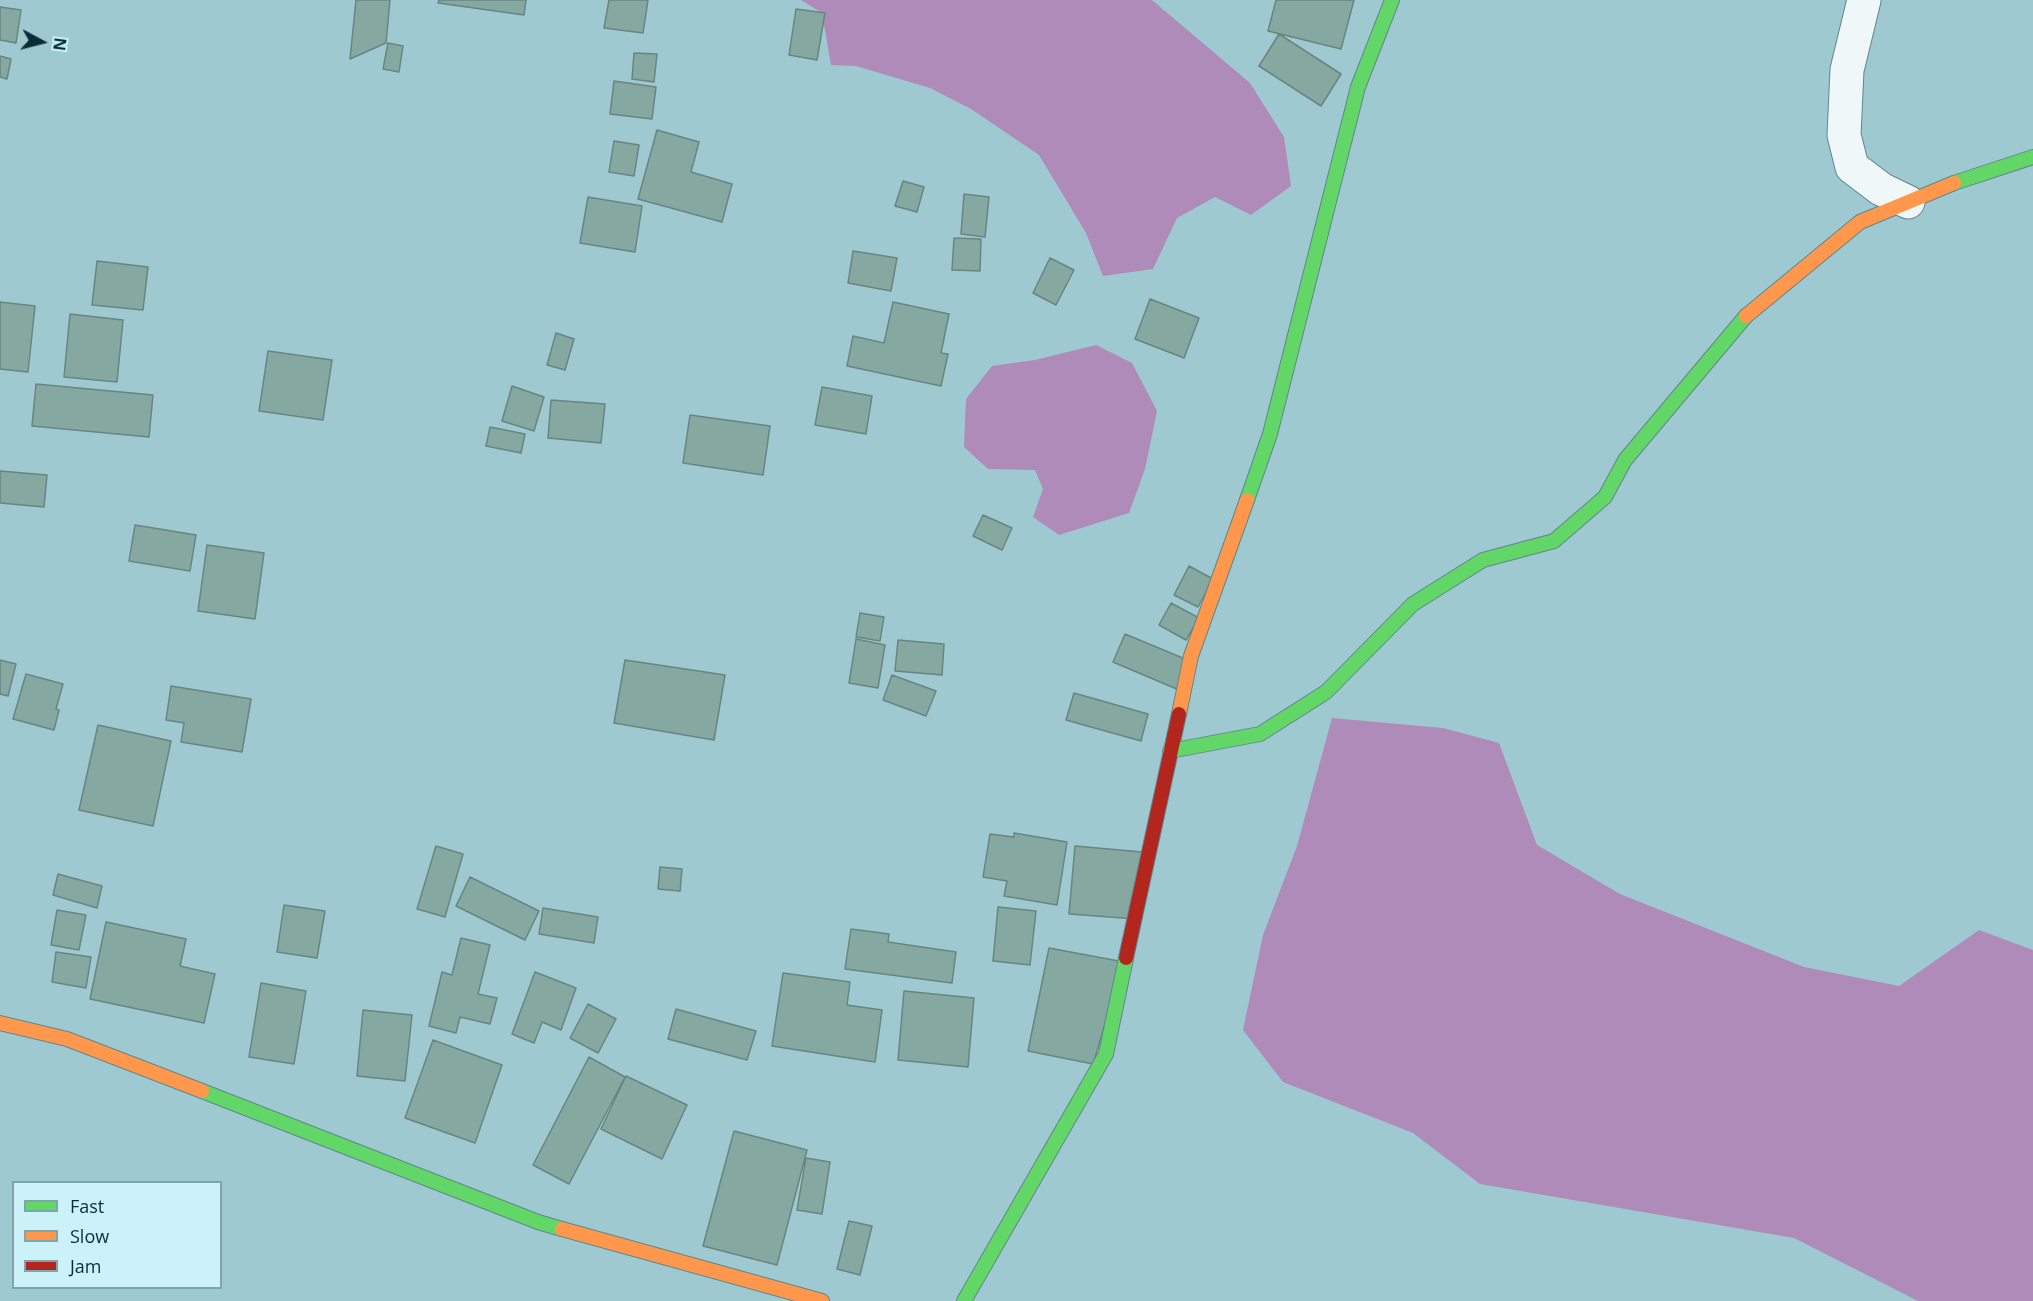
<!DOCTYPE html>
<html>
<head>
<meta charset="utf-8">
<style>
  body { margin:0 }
  #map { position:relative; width:2033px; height:1301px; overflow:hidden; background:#9ec9d0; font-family:"Open Sans",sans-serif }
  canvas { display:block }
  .legend { position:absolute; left:12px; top:1181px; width:210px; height:108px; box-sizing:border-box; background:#ccf2f9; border:2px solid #7fa4aa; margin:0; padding:8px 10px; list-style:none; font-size:18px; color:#0b2e34 }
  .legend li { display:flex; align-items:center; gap:12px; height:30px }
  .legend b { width:30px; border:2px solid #7fa4aa }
  .north { position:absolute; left:12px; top:12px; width:60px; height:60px; -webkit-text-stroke:4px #ccf2f9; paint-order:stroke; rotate:97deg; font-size:16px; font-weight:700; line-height:24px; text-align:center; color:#0b2e34 }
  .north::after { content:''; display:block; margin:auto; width:21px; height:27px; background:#0b2e34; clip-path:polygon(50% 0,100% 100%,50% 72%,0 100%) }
</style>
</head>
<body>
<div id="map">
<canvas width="2033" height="1301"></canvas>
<ul class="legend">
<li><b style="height:8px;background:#63d668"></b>Fast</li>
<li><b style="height:8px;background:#ff974d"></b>Slow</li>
<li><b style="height:8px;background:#b3261e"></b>Jam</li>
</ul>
<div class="north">N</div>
</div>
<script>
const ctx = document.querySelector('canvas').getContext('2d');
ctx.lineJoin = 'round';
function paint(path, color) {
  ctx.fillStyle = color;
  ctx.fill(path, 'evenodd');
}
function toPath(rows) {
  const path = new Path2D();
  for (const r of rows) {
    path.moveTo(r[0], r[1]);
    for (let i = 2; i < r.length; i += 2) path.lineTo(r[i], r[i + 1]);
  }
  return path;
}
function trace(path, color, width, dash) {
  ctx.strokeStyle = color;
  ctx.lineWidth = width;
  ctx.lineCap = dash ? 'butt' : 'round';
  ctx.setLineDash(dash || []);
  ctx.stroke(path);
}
paint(toPath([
  [801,0,1152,0,1250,83,1284,137,1291,186,1251,215,1215,197,1177,218,1153,269,1103,276,1086,233,1039,155,971,109,930,88,856,66,831,65,822,13],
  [1096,345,1132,363,1157,411,1145,469,1129,513,1059,535,1033,517,1043,489,1035,470,988,469,964,447,966,399,992,366,1035,360],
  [1332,718,1443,728,1499,743,1537,845,1620,894,1804,967,1899,986,1979,930,2033,950,2033,1301,1918,1301,1794,1238,1480,1184,1413,1133,1283,1082,1243,1030,1263,935,1297,846]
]), '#af8bba');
const building = toPath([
  [356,0,390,0,386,43,350,59,356,0],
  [439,0,526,0,524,15,438,3,439,0],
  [609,0,648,0,643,33,604,28,609,0],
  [1276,0,1354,0,1341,49,1268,31,1276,0],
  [0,7,21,10,16,43,0,40,0,7],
  [796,9,825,13,817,60,789,55,796,9],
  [1279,34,1341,74,1321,106,1259,66,1279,34],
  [388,43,403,46,399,72,383,69,388,43],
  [634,53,657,54,654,82,632,79,634,53],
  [0,56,11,59,7,79,0,77,0,56],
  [614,81,656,87,652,119,610,114,614,81],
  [657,130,699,142,691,172,732,184,722,222,638,199,657,130],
  [614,141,639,145,634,176,609,172,614,141],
  [903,181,924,187,917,212,895,206,903,181],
  [964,194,989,197,985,237,961,234,964,194],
  [588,197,642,206,635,252,580,243,588,197],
  [954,238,981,239,980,271,952,270,954,238],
  [853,251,897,258,891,291,848,283,853,251],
  [1050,258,1074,270,1056,305,1033,293,1050,258],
  [97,261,148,267,143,310,92,305,97,261],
  [1150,299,1199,318,1184,358,1135,339,1150,299],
  [0,302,35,306,28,372,0,369,0,302],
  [893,302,949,314,941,353,948,354,941,386,847,366,853,336,884,343,893,302],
  [70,314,123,320,117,382,64,377,70,314],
  [556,333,574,339,565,370,547,365,556,333],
  [268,351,332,360,323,420,259,411,268,351],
  [36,384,153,395,149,437,32,426,36,384],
  [512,386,544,397,534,431,502,421,512,386],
  [822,387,872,396,866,434,815,425,822,387],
  [551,400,605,404,601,443,548,438,551,400],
  [690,415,770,426,763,475,683,463,690,415],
  [490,427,525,434,521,453,486,446,490,427],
  [0,471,47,475,44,507,0,503,0,471],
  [983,515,1012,528,1002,550,973,536,983,515],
  [135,525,196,535,190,571,129,561,135,525],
  [207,545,264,553,255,619,198,611,207,545],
  [1189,566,1213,579,1198,607,1174,595,1189,566],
  [1171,603,1199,618,1186,640,1159,625,1171,603],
  [860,613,884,617,880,641,856,637,860,613],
  [1125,634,1190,661,1179,690,1113,662,1125,634],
  [856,639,885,645,878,688,849,683,856,639],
  [898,640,944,644,942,675,895,671,898,640],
  [0,660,16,664,8,696,0,694,0,660],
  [625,660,725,675,714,740,614,723,625,660],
  [26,674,63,684,56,709,59,710,54,730,13,719,26,674],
  [892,675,936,691,926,716,883,700,892,675],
  [171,686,251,699,242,752,181,742,184,723,166,720,171,686],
  [1074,693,1148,714,1141,741,1066,720,1074,693],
  [98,725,171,741,153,826,79,810,98,725],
  [1014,833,1067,842,1057,905,1004,896,1007,881,983,877,990,834,1014,837,1014,833],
  [436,846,463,854,445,917,417,909,436,846],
  [1075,846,1142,852,1137,919,1069,914,1075,846],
  [660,867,682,869,680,891,658,889,660,867],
  [58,874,102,886,97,908,53,895,58,874],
  [470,877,539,911,525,940,456,906,470,877],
  [284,905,325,911,317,958,277,952,284,905],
  [998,907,1036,911,1030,965,993,961,998,907],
  [543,908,598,917,594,943,539,934,543,908],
  [57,910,86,915,79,950,51,945,57,910],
  [106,922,186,939,180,966,215,974,204,1023,90,999,106,922],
  [851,929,889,934,888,942,956,952,952,983,845,969,851,929],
  [461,938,490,945,478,994,497,998,490,1024,460,1017,456,1033,429,1026,442,972,452,975,461,938],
  [1049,948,1124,962,1093,1064,1028,1051,1049,948],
  [56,952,91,957,86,988,52,982,56,952],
  [535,972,576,988,561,1030,542,1022,534,1043,512,1034,535,972],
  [783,973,850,982,847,1005,882,1010,875,1062,772,1046,783,973],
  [261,983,306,991,294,1064,249,1057,261,983],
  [904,991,974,998,968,1067,898,1060,904,991],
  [588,1004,616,1019,598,1053,570,1038,588,1004],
  [676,1009,756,1031,747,1060,668,1039,676,1009],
  [363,1010,412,1015,405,1081,357,1076,363,1010],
  [433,1040,502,1065,475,1143,405,1118,433,1040],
  [589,1057,625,1077,569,1184,533,1165,589,1057],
  [626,1076,687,1105,662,1159,601,1129,626,1076],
  [734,1131,807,1150,777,1265,703,1246,734,1131],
  [806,1158,830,1162,822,1214,797,1210,806,1158],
  [849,1221,872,1226,860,1275,837,1269,849,1221]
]);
paint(building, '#85a9a0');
trace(building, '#698581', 1.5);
const street = toPath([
  [1864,0,1847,70,1844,135,1852,167,1881,189,1908,202]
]);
const fast = toPath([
  [1954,183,2033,157],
  [1247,500,1270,434,1358,87,1392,0],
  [1170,751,1260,734,1326,692,1413,604,1483,560,1554,541,1605,497,1625,460,1746,316],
  [202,1091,538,1222,562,1229],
  [964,1301,1106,1054,1126,958]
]);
const slow = toPath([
  [1746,316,1860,222,1954,183],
  [1179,714,1191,656,1247,500],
  [0,1023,67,1039,202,1091],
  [562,1229,822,1301]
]);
const jam = toPath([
  [1126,958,1179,714]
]);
trace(street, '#61868c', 35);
trace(fast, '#61868c', 16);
trace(slow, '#61868c', 16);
trace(jam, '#61868c', 16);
trace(street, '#f0f7f8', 33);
trace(fast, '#63d668', 14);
trace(slow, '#ff974d', 14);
trace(jam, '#b3261e', 14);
</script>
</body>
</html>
